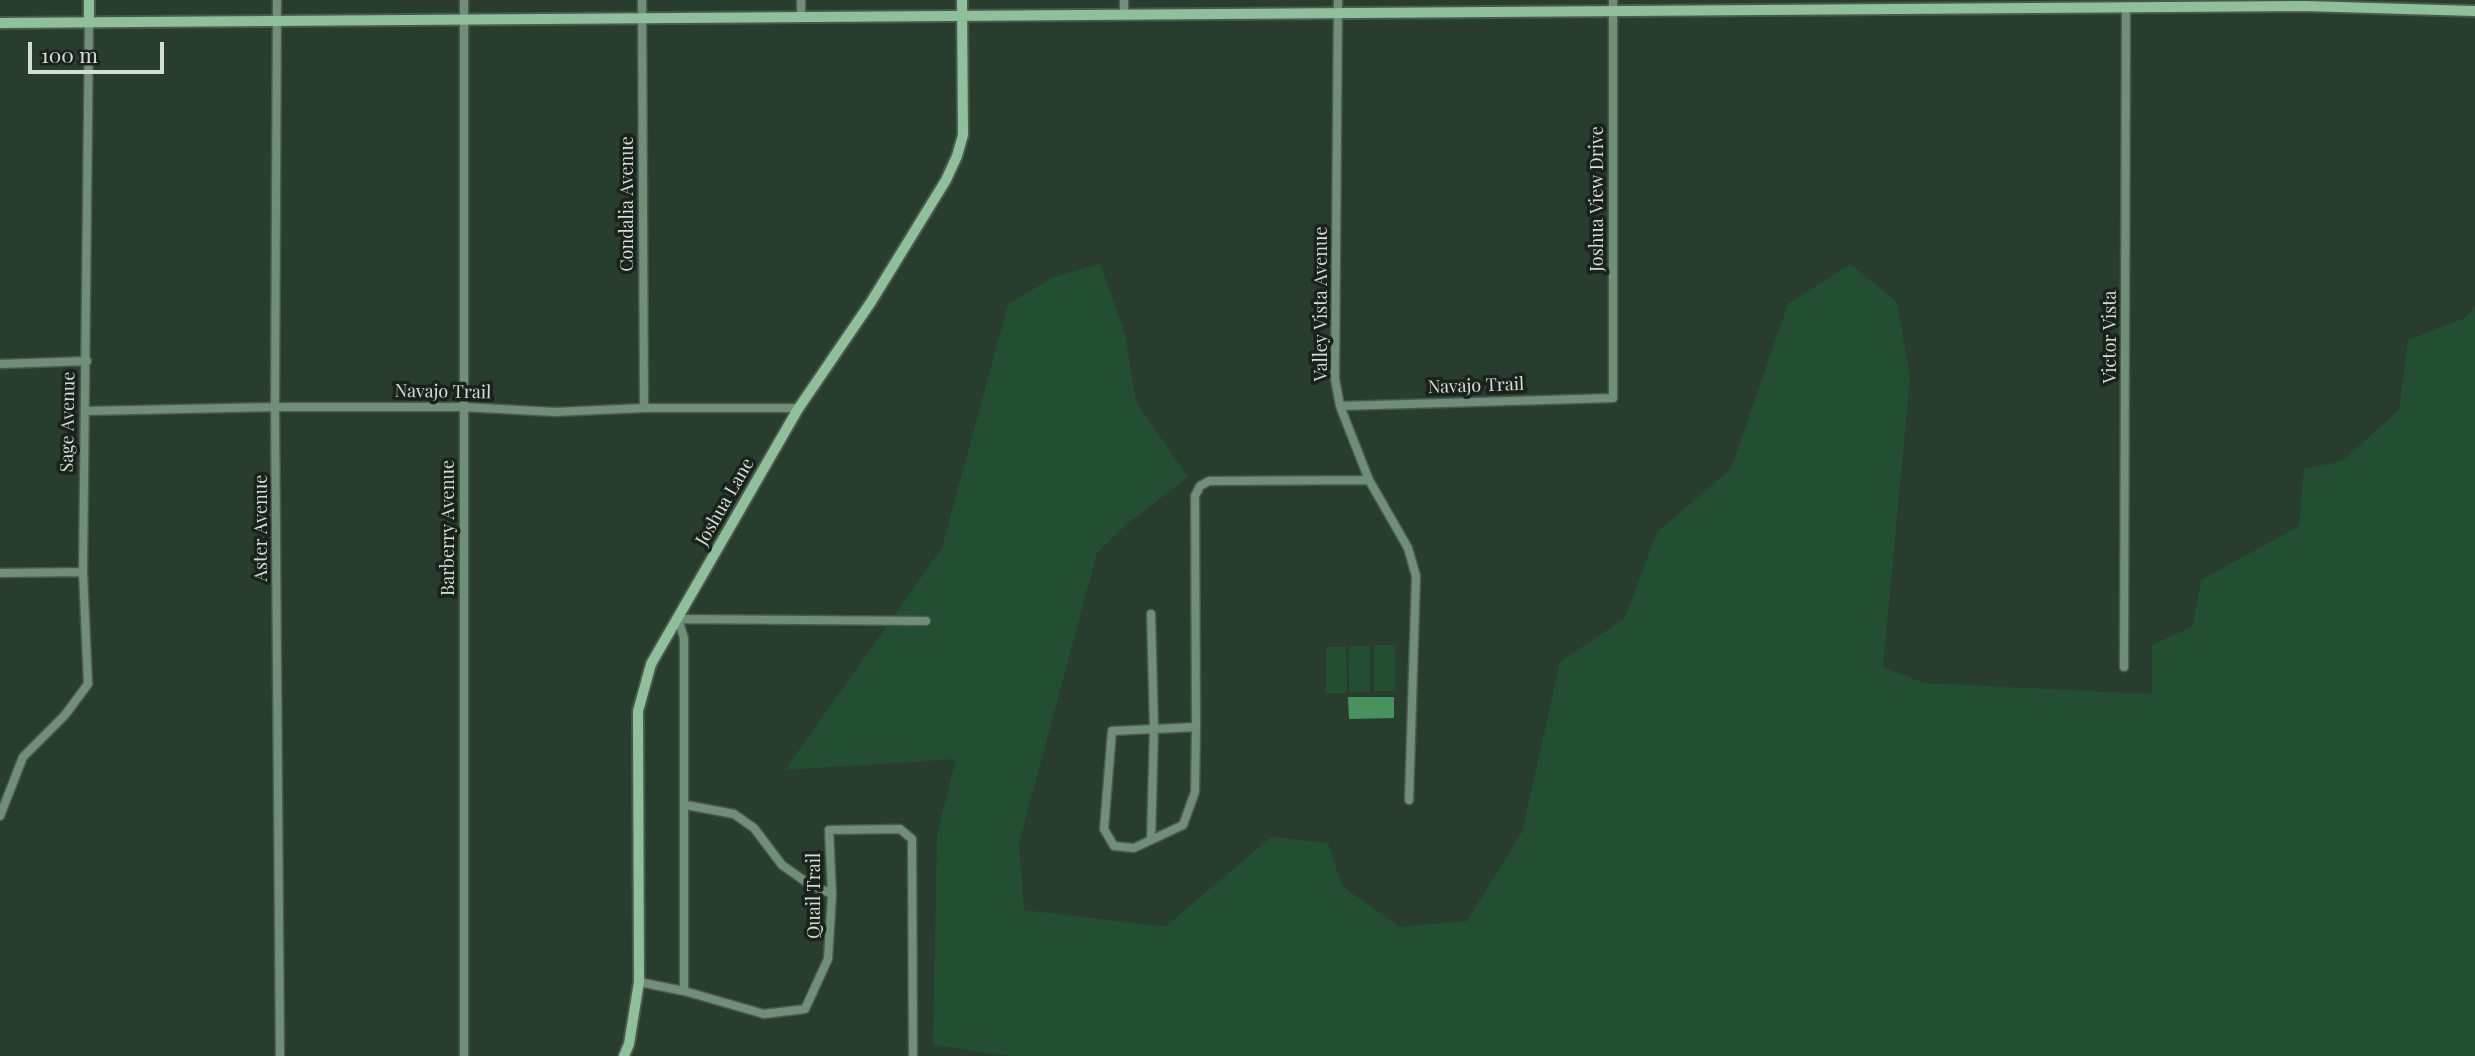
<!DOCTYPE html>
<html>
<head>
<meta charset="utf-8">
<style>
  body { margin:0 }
  #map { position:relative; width:2475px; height:1056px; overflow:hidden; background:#293d2f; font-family:"Playfair Display",serif }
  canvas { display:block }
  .scale { position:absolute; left:28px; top:42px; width:136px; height:32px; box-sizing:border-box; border:4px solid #d3dfd6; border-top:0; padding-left:9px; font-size:21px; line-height:24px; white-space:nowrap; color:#d3dfd6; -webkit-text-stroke:5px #19221b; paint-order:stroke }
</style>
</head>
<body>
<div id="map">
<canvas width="2475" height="1056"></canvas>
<div class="scale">100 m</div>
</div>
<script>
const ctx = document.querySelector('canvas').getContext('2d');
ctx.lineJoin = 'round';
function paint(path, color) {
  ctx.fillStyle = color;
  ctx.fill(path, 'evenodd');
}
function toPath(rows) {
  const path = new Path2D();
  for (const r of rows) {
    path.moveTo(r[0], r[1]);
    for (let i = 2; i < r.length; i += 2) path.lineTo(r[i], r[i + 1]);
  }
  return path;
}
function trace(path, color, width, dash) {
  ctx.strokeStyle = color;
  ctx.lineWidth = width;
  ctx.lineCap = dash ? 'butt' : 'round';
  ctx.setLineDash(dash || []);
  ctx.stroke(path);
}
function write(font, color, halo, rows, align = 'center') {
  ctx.font = font + ' "Playfair Display",serif';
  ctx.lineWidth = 7;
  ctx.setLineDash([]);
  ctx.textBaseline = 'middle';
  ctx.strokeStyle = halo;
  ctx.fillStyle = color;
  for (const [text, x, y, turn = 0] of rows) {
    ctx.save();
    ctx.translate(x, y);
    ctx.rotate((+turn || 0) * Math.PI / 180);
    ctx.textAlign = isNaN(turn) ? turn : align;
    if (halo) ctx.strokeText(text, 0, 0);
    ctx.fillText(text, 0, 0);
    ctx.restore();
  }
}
paint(toPath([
  [1100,264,1125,334,1136,402,1188,477,1127,524,1097,553,1019,843,1024,910,1165,927,1271,837,1328,843,1342,886,1399,927,1467,921,1522,832,1560,662,1625,618,1657,532,1731,469,1788,304,1850,264,1897,302,1910,377,1883,667,1924,683,2152,694,2152,645,2193,626,2201,580,2299,526,2304,469,2342,461,2399,410,2408,340,2465,318,2475,306,2475,1056,1010,1056,933,1045,937,835,956,759,785,770,942,548,1008,304,1054,277],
  [1374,645,1395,645,1395,691,1374,691],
  [1349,646,1370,646,1370,692,1349,692],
  [1326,647,1346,647,1347,693,1326,693]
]), '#244e31');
paint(toPath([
  [1348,697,1394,697,1394,718,1349,719]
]), '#4a9160');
const street = toPath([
  [277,0,275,407,280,1056],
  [464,0,464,1056],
  [642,0,644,408],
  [1124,0,1124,15],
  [1338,0,1335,379,1340,406,1369,480,1408,548,1416,576,1409,800],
  [801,18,801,0],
  [0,364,87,361],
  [1340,406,1613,398,1613,0],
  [86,411,275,407,463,407,555,412,644,408,799,408],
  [0,573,83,572],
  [1151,614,1154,728,1151,840],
  [2124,667,2126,7],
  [1196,727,1112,731,1104,829,1114,846,1134,848,1183,825,1195,792,1196,727,1195,496,1200,486,1209,481,1369,480],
  [686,805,734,814,754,828,782,865,809,884,832,894],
  [0,816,23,757,65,715,88,684,83,572,89,22],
  [639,982,684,991,684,638,678,619,926,621],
  [684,991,764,1014,805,1009,828,959,832,894,829,830,900,829,912,839,913,1056]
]);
const secondary = toPath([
  [89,0,89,22],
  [0,23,2304,6,2475,11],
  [624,1056,629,1044,639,982,638,711,651,664,798,409,871,302,946,180,957,156,963,135,962,0]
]);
trace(street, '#485a4d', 11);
trace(secondary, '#485a4d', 14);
trace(street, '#718e78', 8);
trace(secondary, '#90bf9c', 10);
write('18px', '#d3dfd6', '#19221b', [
  ["Joshua View Drive",1597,199,-90],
  ["Condalia Avenue",627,204,-90],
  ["Valley Vista Avenue",1321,304,-90],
  ["Victor Vista",2110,337,-90],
  ["Navajo Trail",1476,386,-2],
  ["Navajo Trail",443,392,1],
  ["Sage Avenue",68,422,-89],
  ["Joshua Lane",725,502,-60],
  ["Aster Avenue",261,528,-90],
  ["Barberry Avenue",448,528,-90],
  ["Quail Trail",814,896,-90]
]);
</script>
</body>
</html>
